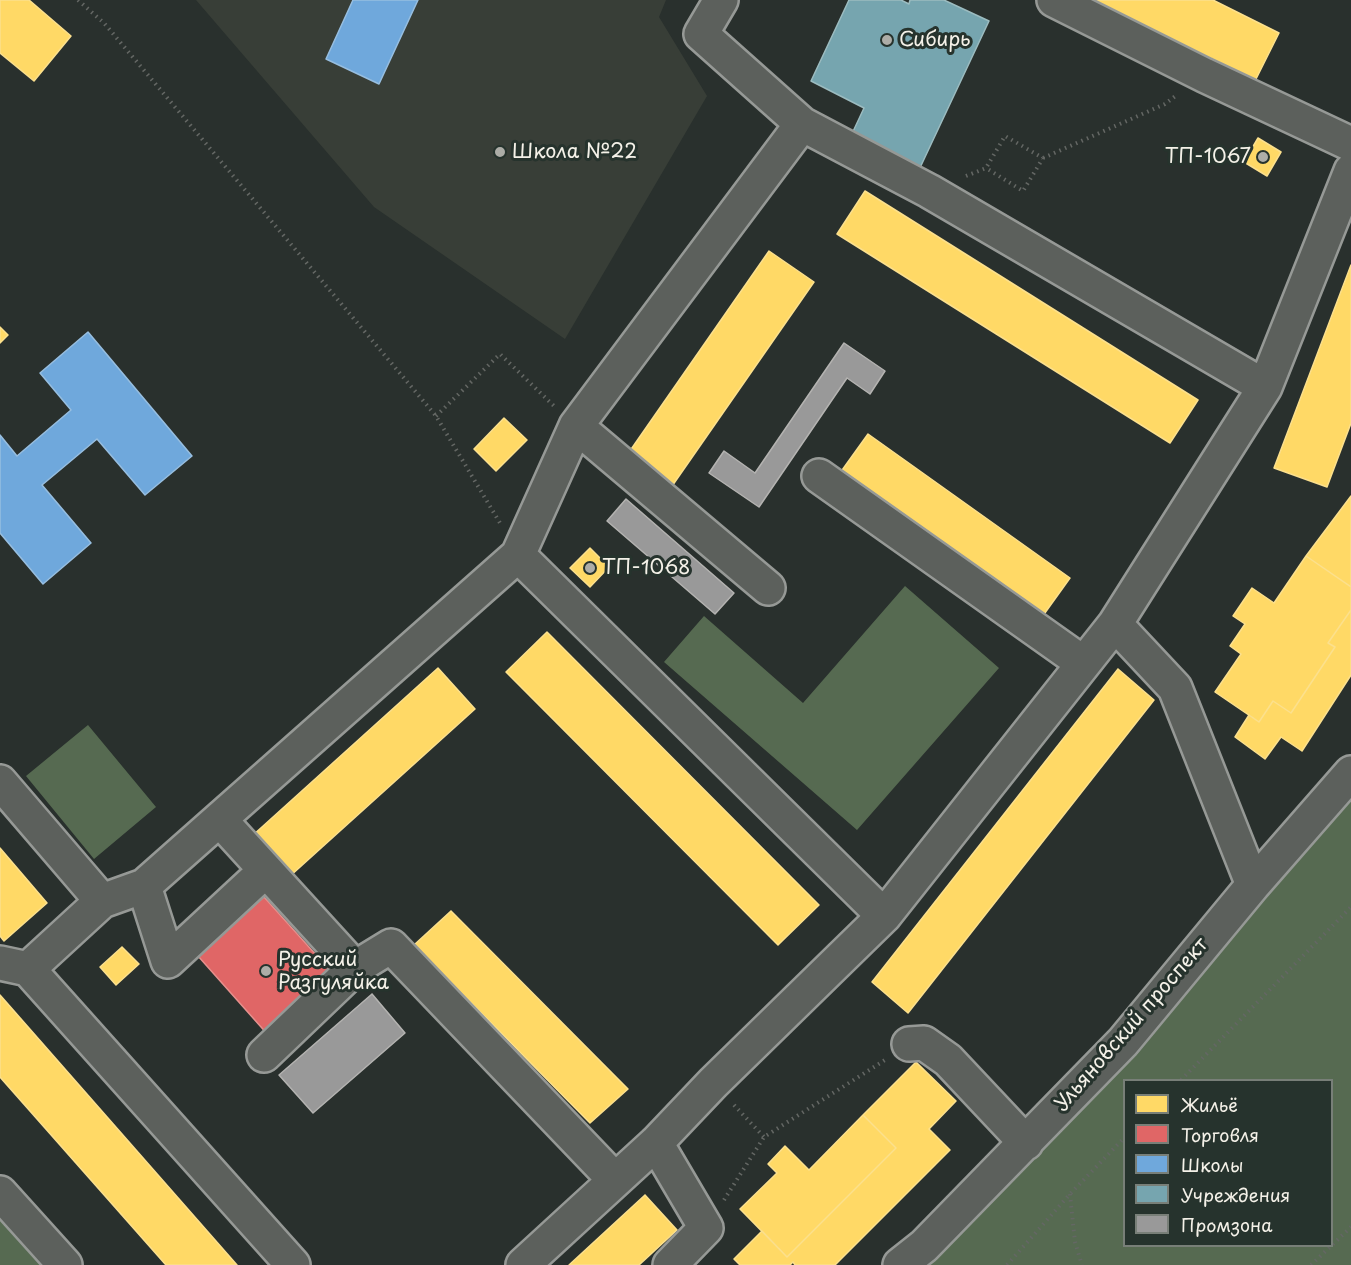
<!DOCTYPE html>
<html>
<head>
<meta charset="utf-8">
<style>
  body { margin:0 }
  #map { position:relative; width:1351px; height:1265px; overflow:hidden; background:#29302d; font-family:"Playpen Sans",sans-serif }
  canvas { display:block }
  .legend { position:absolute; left:1123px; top:1079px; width:210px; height:168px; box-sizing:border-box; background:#26332d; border:2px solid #787f78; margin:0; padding:8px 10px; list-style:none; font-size:18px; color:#f4f1e8 }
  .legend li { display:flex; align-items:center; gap:12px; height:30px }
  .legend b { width:30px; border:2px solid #787f78 }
</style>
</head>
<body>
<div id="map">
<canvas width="1351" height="1265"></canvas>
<ul class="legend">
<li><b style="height:16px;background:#ffd966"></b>Жильё</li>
<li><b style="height:16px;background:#e06666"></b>Торговля</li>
<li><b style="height:16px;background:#6fa8dc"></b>Школы</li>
<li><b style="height:16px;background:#76a5af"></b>Учреждения</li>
<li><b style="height:16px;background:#999"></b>Промзона</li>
</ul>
</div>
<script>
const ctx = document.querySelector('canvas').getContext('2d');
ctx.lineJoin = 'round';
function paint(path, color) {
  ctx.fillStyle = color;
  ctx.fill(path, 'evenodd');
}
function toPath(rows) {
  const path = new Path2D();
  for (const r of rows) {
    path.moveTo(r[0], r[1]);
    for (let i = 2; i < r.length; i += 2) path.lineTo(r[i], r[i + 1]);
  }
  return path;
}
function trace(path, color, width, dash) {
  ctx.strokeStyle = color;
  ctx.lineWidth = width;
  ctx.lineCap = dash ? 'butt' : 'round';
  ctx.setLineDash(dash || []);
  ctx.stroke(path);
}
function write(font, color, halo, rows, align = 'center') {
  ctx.font = font + ' "Playpen Sans",sans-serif';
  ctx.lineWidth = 6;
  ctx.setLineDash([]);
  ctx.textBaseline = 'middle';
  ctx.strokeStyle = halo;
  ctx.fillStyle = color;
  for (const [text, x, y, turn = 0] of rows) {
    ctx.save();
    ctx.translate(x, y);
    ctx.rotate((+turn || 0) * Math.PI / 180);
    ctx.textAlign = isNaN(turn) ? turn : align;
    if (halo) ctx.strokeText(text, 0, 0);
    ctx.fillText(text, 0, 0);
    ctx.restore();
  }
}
paint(toPath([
  [196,0,666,0,659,17,707,96,565,339,374,207]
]), '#383e37');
paint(toPath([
  [905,586,999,668,857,830,664,662,704,616,803,703],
  [88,725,156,807,94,859,26,776],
  [1351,773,1351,1265,900,1265],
  [1124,1080,1332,1080,1332,1246,1124,1246],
  [0,1193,65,1265,0,1265]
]), '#566a51');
const homes = toPath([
  [0,0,29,0,71,36,34,81,0,53,0,0],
  [1083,0,1213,0,1279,33,1253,85,1083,0],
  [1258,138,1281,152,1267,176,1244,162,1258,138],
  [865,191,1198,400,1170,443,837,234,865,191],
  [769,251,814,282,670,489,625,458,769,251],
  [1351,265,1351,423,1327,487,1274,468,1351,265],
  [0,327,8,335,0,343,0,327],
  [504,418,527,440,496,471,474,449,504,418],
  [868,434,1070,578,1042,617,840,473,868,434],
  [1351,496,1351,587,1306,556,1351,496],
  [590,548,609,567,590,587,570,568,590,548],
  [1306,556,1351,587,1351,610,1328,643,1335,647,1291,713,1273,701,1259,722,1215,692,1241,654,1230,646,1245,624,1233,616,1252,588,1274,603,1306,556],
  [1351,610,1351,675,1302,751,1281,737,1265,759,1235,737,1249,715,1259,722,1273,701,1291,713,1335,647,1328,643,1351,610],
  [547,632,819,905,778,945,506,672,547,632],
  [438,668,475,709,289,877,252,836,438,668],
  [1118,669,1154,700,908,1013,872,982,1118,669],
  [0,848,47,903,4,941,0,936,0,848],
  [451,911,628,1089,590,1123,414,945,451,911],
  [122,947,139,964,116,985,100,967,122,947],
  [0,995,237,1265,166,1265,0,1077,0,995],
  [916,1062,956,1101,929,1129,950,1150,835,1265,795,1265,793,1262,790,1265,740,1265,734,1259,762,1231,787,1257,896,1148,863,1115,916,1062],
  [863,1115,896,1148,787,1257,740,1209,777,1173,768,1164,785,1146,809,1170,863,1115],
  [645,1195,677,1230,639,1265,569,1265,645,1195]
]);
paint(homes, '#ffd966');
trace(homes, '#fce08d', 1.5);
const shops = toPath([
  [264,897,336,977,269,1036,198,956,264,897]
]);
paint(shops, '#e06666');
trace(shops, '#e6908d', 1.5);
const schools = toPath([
  [353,0,418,0,379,84,326,59,353,0],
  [88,332,192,456,145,495,97,439,42,485,91,543,43,584,0,533,0,435,17,456,71,410,40,373,88,332]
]);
paint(schools, '#6fa8dc');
trace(schools, '#97bee0', 1.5);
const public = toPath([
  [849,0,901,0,909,4,910,0,944,0,989,21,918,172,850,138,864,108,811,81,849,0]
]);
paint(public, '#76a5af');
trace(public, '#9cbcc0', 1.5);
const industry = toPath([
  [844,343,885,371,870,394,847,378,759,507,709,473,724,451,755,473,844,343],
  [626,499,734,593,715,614,607,521,626,499],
  [372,994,405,1033,313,1113,279,1075,372,994]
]);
paint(industry, '#999');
trace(industry, '#b4b3b1', 1.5);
const minor = toPath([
  [721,0,701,34,802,124,929,191,1265,387],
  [1054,0,1204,75,1351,144],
  [819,476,1083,663],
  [518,555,884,916],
  [768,588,576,426,802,124],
  [1115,624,1175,688,1253,885],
  [0,782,102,901,28,969],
  [220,820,355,968],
  [144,886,168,961,265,871],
  [102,901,144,886,518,555,576,426],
  [0,963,28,969,293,1265],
  [909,1044,924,1043,948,1060,1026,1143],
  [264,1055,355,968,391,946,614,1179],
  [656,1143,706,1228,670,1265],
  [0,1193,65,1265],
  [523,1265,656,1143,713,1083,884,916,1115,624,1265,387,1351,171],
  [900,1265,924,1246,1123,1042,1253,885,1351,773]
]);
trace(minor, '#969996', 38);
trace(toPath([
  [78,0,104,23,436,416,500,523],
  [1043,158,1165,104,1178,94],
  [966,176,986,168,1005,136,1043,158,1023,191,986,168],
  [436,416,500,354,554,406],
  [1181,1080,1351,907],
  [734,1105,764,1137],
  [1070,1194,1075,1242,1082,1265],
  [724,1200,764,1137,885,1060],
  [1007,1265,1070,1194,1124,1138],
  [1311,1265,1351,1227]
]), '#646764', 4, [1.5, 4.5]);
trace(minor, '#5c605c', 33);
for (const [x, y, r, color] of [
  [887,40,6,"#adada7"],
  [500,152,6,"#adada7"],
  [1263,157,6,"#adada7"],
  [590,568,6,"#adada7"],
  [266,971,6,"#adada7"]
]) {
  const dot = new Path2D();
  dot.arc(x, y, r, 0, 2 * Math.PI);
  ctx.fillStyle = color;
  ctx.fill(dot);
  trace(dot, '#26332d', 2);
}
write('20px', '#f4f1e8', '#26332d', [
  ["Сибирь",899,40],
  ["Школа №22",512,152],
  ["ТП-1067",1251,157,"right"],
  ["ТП-1068",602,568],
  ["Русский",278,960],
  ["Разгуляйка",278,983]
], 'left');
write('20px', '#f4f1e8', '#26332d', [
  ["Ульяновский проспект",1132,1025,-49]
]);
</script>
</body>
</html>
